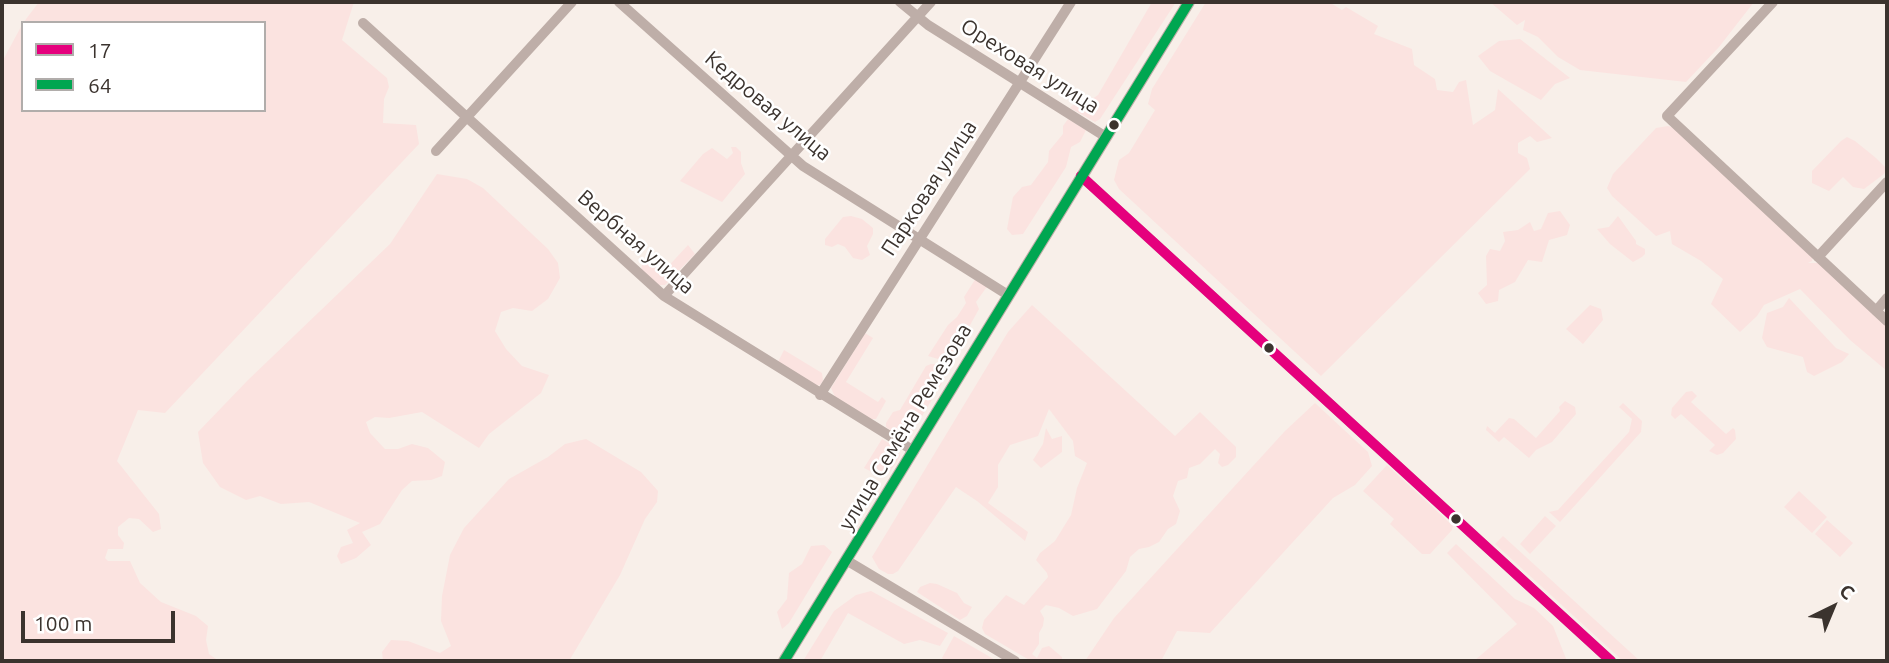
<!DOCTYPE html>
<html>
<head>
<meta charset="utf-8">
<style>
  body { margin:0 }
  #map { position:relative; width:1889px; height:663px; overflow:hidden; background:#f8efe9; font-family:Ubuntu,sans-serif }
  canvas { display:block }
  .frame { position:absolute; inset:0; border:4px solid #3b332e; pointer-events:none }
  .legend { position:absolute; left:21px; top:21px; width:245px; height:91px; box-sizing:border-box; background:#fff; border:2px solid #b1adab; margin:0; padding:9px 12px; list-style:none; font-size:21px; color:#3b332e }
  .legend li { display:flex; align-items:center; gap:14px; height:35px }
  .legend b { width:35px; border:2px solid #b1adab }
  .north { position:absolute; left:1798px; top:572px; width:70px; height:70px; -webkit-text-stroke:5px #fff; paint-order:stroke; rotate:43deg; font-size:19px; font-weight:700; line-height:28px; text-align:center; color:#3b332e }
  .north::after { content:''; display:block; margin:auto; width:24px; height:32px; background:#3b332e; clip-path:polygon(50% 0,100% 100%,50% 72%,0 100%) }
  .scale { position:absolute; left:21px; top:611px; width:154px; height:32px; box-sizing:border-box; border:4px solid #3b332e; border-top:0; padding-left:9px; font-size:21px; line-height:24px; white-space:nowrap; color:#3b332e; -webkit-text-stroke:5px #fff; paint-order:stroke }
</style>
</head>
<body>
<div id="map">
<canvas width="1889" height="663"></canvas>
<div class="frame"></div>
<ul class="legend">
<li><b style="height:9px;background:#e5007d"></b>17</li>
<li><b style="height:9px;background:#00a651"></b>64</li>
</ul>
<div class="north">С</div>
<div class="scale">100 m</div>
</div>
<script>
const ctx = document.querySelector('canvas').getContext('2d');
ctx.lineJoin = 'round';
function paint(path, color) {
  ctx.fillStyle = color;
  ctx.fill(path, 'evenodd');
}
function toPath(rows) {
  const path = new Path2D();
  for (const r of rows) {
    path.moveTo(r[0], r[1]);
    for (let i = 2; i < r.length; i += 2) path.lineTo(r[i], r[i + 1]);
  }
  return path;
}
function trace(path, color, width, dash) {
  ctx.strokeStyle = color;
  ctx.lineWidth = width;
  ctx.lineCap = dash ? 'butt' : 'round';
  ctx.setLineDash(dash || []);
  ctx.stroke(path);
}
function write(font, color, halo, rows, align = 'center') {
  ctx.font = font + ' Ubuntu,sans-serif';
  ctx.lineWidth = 5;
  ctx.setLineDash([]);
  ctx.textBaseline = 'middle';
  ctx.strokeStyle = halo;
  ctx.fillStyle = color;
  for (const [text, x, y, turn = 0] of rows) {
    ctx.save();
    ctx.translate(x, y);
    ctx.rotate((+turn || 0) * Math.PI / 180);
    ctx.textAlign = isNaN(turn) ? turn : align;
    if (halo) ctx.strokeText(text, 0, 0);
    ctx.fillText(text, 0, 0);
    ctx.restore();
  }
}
paint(toPath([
  [39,2,354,2,342,40,387,78,389,87,384,99,383,123,416,125,419,144,165,413,138,410,117,461,159,514,161,529,153,532,139,519,129,518,118,527,118,535,124,543,123,549,108,549,105,558,108,561,130,561,140,583,161,602,196,616,208,626,206,640,209,654,219,661,2,661,2,62,23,23,23,110,264,110,264,23,23,23],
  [1152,2,1176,2,1100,119,1095,122,1070,108,1073,105,1089,101,1098,95],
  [1206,2,1329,2,1342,10,1346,7,1378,26,1374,34,1412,49,1414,65,1435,79,1437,90,1453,92,1459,82,1466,80,1473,125,1495,110,1498,89,1552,138,1537,142,1530,136,1518,143,1518,153,1527,158,1530,169,1321,376,1119,189,1114,180,1119,160,1129,153,1155,110,1148,104,1152,89],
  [1490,2,1754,2,1719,47,1686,82,1580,70,1558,57,1538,37,1523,30,1525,20,1517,25],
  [1520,39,1570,78,1555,84,1541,100,1490,71,1478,56,1499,41],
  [1068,119,1086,130,1080,142,1071,147,1066,167,1023,234,1012,235,1007,229,1013,197,1022,187,1031,185,1048,162,1049,151,1063,134,1063,126],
  [1668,126,1677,129,1815,249,1812,261,1808,263,1819,263,1887,326,1887,371,1850,340,1800,289,1764,305,1757,316,1740,332,1711,304,1723,279,1701,261,1672,244,1670,231,1656,236,1612,196,1607,188,1613,174,1656,128],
  [1847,137,1855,141,1876,158,1887,169,1884,174,1864,189,1853,187,1843,177,1829,191,1812,183,1812,171,1841,141],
  [731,147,736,147,741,152,741,163,745,174,722,202,680,181,703,154,712,148,727,159,733,153],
  [437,174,467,179,483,188,548,249,558,263,560,278,548,299,532,311,513,308,501,312,495,331,506,349,522,366,549,375,541,393,489,434,479,448,422,412,389,418,375,417,366,422,370,433,385,449,398,449,412,444,428,448,445,462,442,476,431,480,412,481,402,490,380,524,362,532,371,545,356,558,341,564,337,556,341,547,353,543,347,530,360,523,309,502,281,504,260,496,246,500,220,487,203,463,198,432,248,380,390,244],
  [1560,211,1570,225,1567,235,1549,240,1542,262,1528,260,1515,282,1499,290,1498,301,1486,304,1478,293,1487,285,1486,256,1490,249,1500,251,1505,241,1503,232,1518,230,1530,222,1534,231,1541,229,1548,213],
  [851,216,862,219,873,228,873,234,867,246,870,255,862,260,853,258,845,247,838,244,832,247,825,245,825,239,843,217],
  [1618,216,1636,241,1636,244,1645,249,1645,254,1642,257,1633,262,1610,244,1597,229,1609,227],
  [688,245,695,254,665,285,658,285,641,270,642,265,647,259,662,273],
  [976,278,992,287,986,288,976,302,979,309,969,327,952,352,938,359,928,356,948,325,957,317,966,303,964,297],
  [1789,298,1836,348,1849,354,1842,362,1814,376,1807,372,1803,357,1767,347,1762,338,1767,313,1783,307],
  [1032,305,1175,436,1200,412,1236,447,1236,457,1228,465,1222,467,1218,463,1220,454,1215,449,1200,464,1189,468,1187,478,1178,481,1173,496,1180,511,1176,524,1168,529,1159,542,1149,547,1139,549,1130,557,1126,571,1097,609,1073,616,1059,608,1046,605,1040,611,1044,618,1043,626,1039,633,1039,644,1032,654,1037,658,1042,648,1049,646,1062,657,1062,661,1031,661,985,634,982,628,984,620,1006,595,1024,605,1048,577,1047,573,1036,560,1040,553,1055,541,1071,515,1077,488,1087,463,1075,456,1073,441,1049,409,1038,436,1010,445,998,465,998,487,988,503,1028,532,1025,541,977,501,956,487,898,571,893,574,888,574,879,569,872,557,1008,332],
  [1590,305,1601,309,1603,320,1583,344,1566,329],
  [865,333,873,338,846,382,878,402,882,397,886,401,876,419,871,419,835,397,831,388],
  [784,350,822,373,823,381,820,385,817,386,778,362],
  [931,364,935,364,938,370,942,371,945,378,912,433,907,438,903,439,886,427,886,423,893,412,900,410,926,366],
  [1692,391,1697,396,1691,402,1726,434,1733,428,1735,430,1736,439,1723,453,1717,455,1709,451,1715,445,1681,414,1675,419,1671,415,1672,408,1686,392],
  [1565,401,1575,407,1576,414,1552,442,1536,450,1529,458,1504,437,1499,442,1486,430,1487,426,1495,433,1509,418,1514,419,1536,438,1560,411,1559,407],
  [1315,403,1368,452,1372,466,1355,485,1333,498,1210,633,1177,631,1161,661,1085,661,1114,618,1285,431],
  [1623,403,1642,421,1641,432,1560,522,1549,512,1558,510,1629,432,1632,419,1619,407],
  [1046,428,1052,439,1062,436,1062,452,1041,468,1033,460,1043,444],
  [586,439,641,472,658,491,657,502,645,519,620,575,569,661,383,661,382,652,391,640,408,641,440,653,451,646,441,621,442,596,450,555,464,528,509,479,548,457,565,444],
  [882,439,897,448,900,456,890,472,880,476,864,468],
  [1387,465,1453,526,1452,530,1430,554,1422,554,1390,524,1394,519,1363,491],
  [1799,491,1827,517,1812,533,1784,507],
  [1545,516,1556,526,1530,554,1520,544],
  [1827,520,1853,543,1840,557,1815,534],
  [1503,536,1640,661,1623,661,1495,544],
  [1456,544,1515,599,1534,608,1553,626,1567,661,1474,661,1517,624,1447,553],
  [824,545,832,552,789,623,782,629,777,612,787,599,789,573,802,564,811,546],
  [930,583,937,584,957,593,964,603,972,607,967,616,960,620,917,592,920,587],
  [871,591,948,633,940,646,920,640,904,644,848,613,820,661,803,661,834,611,856,595],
  [954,636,997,661,945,661,942,658]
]), '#fbe3e0');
trace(toPath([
  [619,2,803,166,1008,295],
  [900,2,928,25,1106,137],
  [1773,2,1667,116,1887,321],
  [363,23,664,296,914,451],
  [436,151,572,2],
  [1081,176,1611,661],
  [1818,257,1887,182],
  [664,296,931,2],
  [1876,311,1887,298],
  [820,395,1071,2],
  [846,560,1015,661]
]), '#beaea8', 10);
trace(toPath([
  [784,661,1189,2]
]), '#bfaea8', 12);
trace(toPath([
  [1081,176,1611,661]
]), '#e5007d', 10);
trace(toPath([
  [784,661,1189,2]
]), '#00a651', 10);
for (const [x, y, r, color] of [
  [1114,125,6,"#3b332e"],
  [1269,348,6,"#3b332e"],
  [1456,519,6,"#3b332e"]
]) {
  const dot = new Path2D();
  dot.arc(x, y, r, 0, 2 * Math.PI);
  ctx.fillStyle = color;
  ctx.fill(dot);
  trace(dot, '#fff', 2.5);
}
write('21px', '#3b332e', '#fff', [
  ["Ореховая улица",1030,66,32],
  ["Кедровая улица",768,106,40],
  ["Парковая улица",929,188,-57],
  ["Вербная улица",636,242,41],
  ["улица Семёна Ремезова",905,427,-59]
]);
</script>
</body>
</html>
